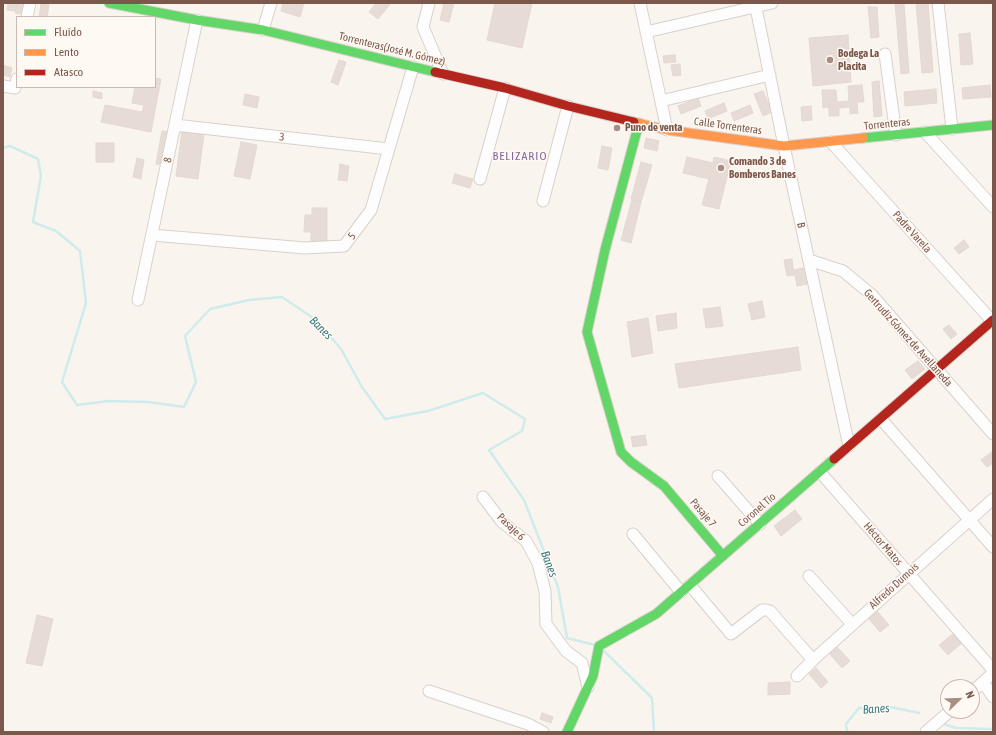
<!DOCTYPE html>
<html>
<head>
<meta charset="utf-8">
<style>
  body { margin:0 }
  #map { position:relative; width:996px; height:735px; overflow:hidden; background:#faf4ef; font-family:"Asap Condensed",sans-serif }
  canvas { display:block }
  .frame { position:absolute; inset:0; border:4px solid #7c574b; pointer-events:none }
  .legend { position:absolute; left:16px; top:16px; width:140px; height:72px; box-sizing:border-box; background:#fff9f3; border:1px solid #cbb8b0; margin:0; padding:5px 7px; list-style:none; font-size:12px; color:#7c574b }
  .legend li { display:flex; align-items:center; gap:8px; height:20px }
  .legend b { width:20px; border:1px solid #cbb8b0 }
  .north { position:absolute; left:940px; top:679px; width:40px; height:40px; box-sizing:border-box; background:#fff9f3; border:1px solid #cbb8b0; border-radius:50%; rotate:67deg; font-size:11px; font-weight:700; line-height:16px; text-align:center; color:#7c574b }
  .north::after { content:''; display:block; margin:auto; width:14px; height:18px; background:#a88e84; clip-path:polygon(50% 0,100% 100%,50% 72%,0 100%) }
</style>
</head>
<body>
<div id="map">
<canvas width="996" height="735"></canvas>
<div class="frame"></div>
<ul class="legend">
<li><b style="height:5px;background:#63d668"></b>Fluido</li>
<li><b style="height:5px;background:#ff974d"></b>Lento</li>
<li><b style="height:5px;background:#b3261e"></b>Atasco</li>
</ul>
<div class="north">N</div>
</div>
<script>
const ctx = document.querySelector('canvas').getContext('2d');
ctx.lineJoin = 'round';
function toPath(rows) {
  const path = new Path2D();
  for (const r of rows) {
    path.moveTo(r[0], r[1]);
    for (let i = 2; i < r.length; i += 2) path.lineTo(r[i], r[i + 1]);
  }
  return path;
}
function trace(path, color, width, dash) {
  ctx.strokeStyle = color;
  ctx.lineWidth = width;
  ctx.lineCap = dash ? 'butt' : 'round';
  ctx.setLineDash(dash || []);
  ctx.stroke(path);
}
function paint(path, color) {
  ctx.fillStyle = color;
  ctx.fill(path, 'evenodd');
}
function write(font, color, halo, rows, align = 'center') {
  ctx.font = font + ' "Asap Condensed",sans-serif';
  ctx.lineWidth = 3;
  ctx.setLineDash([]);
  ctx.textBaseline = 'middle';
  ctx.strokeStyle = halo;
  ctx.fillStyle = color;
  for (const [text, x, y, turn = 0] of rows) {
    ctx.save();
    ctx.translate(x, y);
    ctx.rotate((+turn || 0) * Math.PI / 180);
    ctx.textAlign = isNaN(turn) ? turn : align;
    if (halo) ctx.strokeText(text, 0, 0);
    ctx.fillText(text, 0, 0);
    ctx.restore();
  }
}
trace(toPath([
  [3,148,10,146,38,159,41,176,33,222,56,231,80,251,86,303,62,382,77,405,109,401,148,402,184,407,196,382,185,336,210,309,249,300,282,297,316,320,341,349,362,387,385,419,428,411,483,393,525,419,522,431,489,450,524,500,558,587,567,638,595,645],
  [604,651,652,698,654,732],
  [941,723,956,728,993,729],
  [847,732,846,724,859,708,891,707,919,713]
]), '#cfecec', 2.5);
const building = toPath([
  [8,3,17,3,16,11,7,10,8,3],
  [17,3,27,4,26,15,15,13,17,3],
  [283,3,304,3,300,17,281,11,283,3],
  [376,3,391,3,378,19,369,12,376,3],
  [444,3,454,3,449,22,440,20,444,3],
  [495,3,532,3,522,48,487,40,495,3],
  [895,3,904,3,909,73,901,74,895,3],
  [916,3,928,3,933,72,922,73,916,3],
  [41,4,49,5,47,17,39,17,41,4],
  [868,7,877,7,879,37,871,38,868,7],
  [970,33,973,64,961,65,959,34,970,33],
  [848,35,851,82,813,86,809,38,848,35],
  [675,55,676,62,664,63,663,56,675,55],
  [339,60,346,62,338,85,331,82,339,60],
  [680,64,681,75,673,76,671,65,680,64],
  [3,65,12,68,10,77,3,75,3,65],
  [155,78,161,79,151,132,101,122,105,105,142,112,144,105,132,103,135,87,155,87,155,78],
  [879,81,882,116,874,117,872,82,879,81],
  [862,85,864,102,857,102,858,113,850,114,850,107,839,108,839,116,829,116,829,107,823,108,822,90,836,90,837,102,849,101,848,86,862,85],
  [990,85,991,97,963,99,962,88,990,85],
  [936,89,937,103,905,106,904,92,936,89],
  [93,91,102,93,102,99,93,97,93,91],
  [763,91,772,112,763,116,754,94,763,91],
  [245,94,259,97,257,108,243,105,245,94],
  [698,98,701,106,681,114,678,106,698,98],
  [724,103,727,111,708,119,705,111,724,103],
  [750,105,753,113,734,121,731,113,750,105],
  [811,106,812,120,802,121,801,107,811,106],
  [162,131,170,132,163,165,156,164,162,131],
  [182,132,204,134,198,179,176,176,182,132],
  [646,138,659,141,657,151,644,148,646,138],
  [241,142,257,145,250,179,234,176,241,142],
  [96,143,114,143,114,162,96,162,96,143],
  [602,146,612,148,608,170,598,168,602,146],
  [687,157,713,163,714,157,731,161,719,209,702,205,709,179,683,173,687,157],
  [137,158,144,160,141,179,133,177,137,158],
  [641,162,652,165,641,202,631,199,641,162],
  [340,164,349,166,347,181,338,180,340,164],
  [455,174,473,179,470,188,452,183,455,174],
  [632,200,641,202,631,243,621,240,632,200],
  [312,208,327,208,327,242,311,242,311,232,304,232,305,215,312,215,312,208],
  [964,240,969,247,959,254,954,248,964,240],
  [792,259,794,275,787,276,784,260,792,259],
  [803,268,807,284,797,286,794,270,803,268],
  [762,301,765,317,752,320,748,304,762,301],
  [720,307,723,326,706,328,703,309,720,307],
  [676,313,677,328,658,331,656,316,676,313],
  [648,318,653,353,632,357,627,322,648,318],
  [949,325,957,334,951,339,943,329,949,325],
  [798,347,801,370,679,388,675,364,798,347],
  [918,361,925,369,912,379,905,370,918,361],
  [645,435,647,445,633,447,631,437,645,435],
  [993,451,993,463,987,467,981,460,993,451],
  [795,510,802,519,781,536,774,526,795,510],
  [877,611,889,625,880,632,868,618,877,611],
  [37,615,53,619,42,666,26,663,37,615],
  [954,633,962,643,948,655,939,645,954,633],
  [837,647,850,661,842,668,829,653,837,647],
  [816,668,828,682,821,688,809,674,816,668],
  [790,682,790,694,768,695,768,683,790,682],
  [542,713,553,717,551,723,540,719,542,713]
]);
paint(building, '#e7dcd5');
trace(building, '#e3d7d1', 1);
const street = toPath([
  [429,3,423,27,443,74],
  [640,3,667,130],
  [755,3,784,146,849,446],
  [938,3,952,129],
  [27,17,30,3],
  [263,30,271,3],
  [646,32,772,3],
  [885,54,896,135],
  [3,86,15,88,17,79],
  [661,101,770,75],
  [175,125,389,149],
  [925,132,993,207],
  [831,142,993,322],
  [480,179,505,88],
  [543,201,568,106],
  [152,235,305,248,344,246,371,210,413,67],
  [809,260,843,271,872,295,993,434],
  [138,300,197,20],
  [881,419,993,547],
  [820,472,993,670],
  [718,476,760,524],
  [483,497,502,522,526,541,538,563,545,591,546,624,566,651,582,663,588,687],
  [633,534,681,592],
  [809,576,852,624],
  [690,585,731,634,762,610,766,610,770,611,813,660],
  [797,676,813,660,993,499],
  [983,682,993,697],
  [429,691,528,724,543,732],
  [972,692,993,673],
  [926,732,950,711]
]);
const fast = toPath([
  [109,3,197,20,263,30,435,72],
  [639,123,605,250,587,332,621,452,631,462,664,486,723,556],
  [863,138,993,125],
  [567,732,593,676,599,646,656,614,834,459]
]);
const slow = toPath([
  [634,122,667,130,784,146,863,138]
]);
const jam = toPath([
  [435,72,505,88,568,106,634,122],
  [834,459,993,320]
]);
trace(street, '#d9d0cb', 13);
trace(fast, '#dbd1cc', 11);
trace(slow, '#dbd1cc', 11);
trace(jam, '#dbd1cc', 11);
trace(street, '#fefdfd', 11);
trace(fast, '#63d668', 9);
trace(slow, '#ff974d', 9);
trace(jam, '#b3261e', 9);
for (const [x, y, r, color] of [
  [830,60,4,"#a88e84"],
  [617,128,4,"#a88e84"],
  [721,168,4,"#a88e84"]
]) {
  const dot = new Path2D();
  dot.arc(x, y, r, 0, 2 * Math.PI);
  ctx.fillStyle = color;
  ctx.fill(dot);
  trace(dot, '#fff9f3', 1.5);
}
write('11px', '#7c574b', '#fff9f3', [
  ["Torrenteras(José M. Gómez)",392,49,14],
  ["Torrenteras",887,124,-6],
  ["Calle Torrenteras",728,126,8],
  ["3",282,137,6],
  ["8",168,160,-78],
  ["B",801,225,78],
  ["Padre Varela",912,232,48],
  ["5",352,236,-53],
  ["Gertrudiz Gómez de Avellaneda",908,338,48],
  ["Coronel Tío",757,510,-41],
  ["Pasaje 7",703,513,50],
  ["Pasaje 6",511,527,44],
  ["Héctor Matos",883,544,49],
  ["Alfredo Dumois",894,586,-42]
]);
write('bold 11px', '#7c574b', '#fff9f3', [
  ["Bodega La",838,54],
  ["Placita",838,67],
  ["Puno de venta",625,128],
  ["Comando 3 de",729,162],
  ["Bomberos Banes",729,175]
], 'left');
ctx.letterSpacing = '1px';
write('12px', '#86679e', '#fff9f3', [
  ["BELIZARIO",520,156]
]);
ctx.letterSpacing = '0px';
write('italic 12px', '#3c7d82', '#fff9f3', [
  ["Banes",321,328,45],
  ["Banes",549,564,69],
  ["Banes",876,709,-4]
]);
</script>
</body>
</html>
